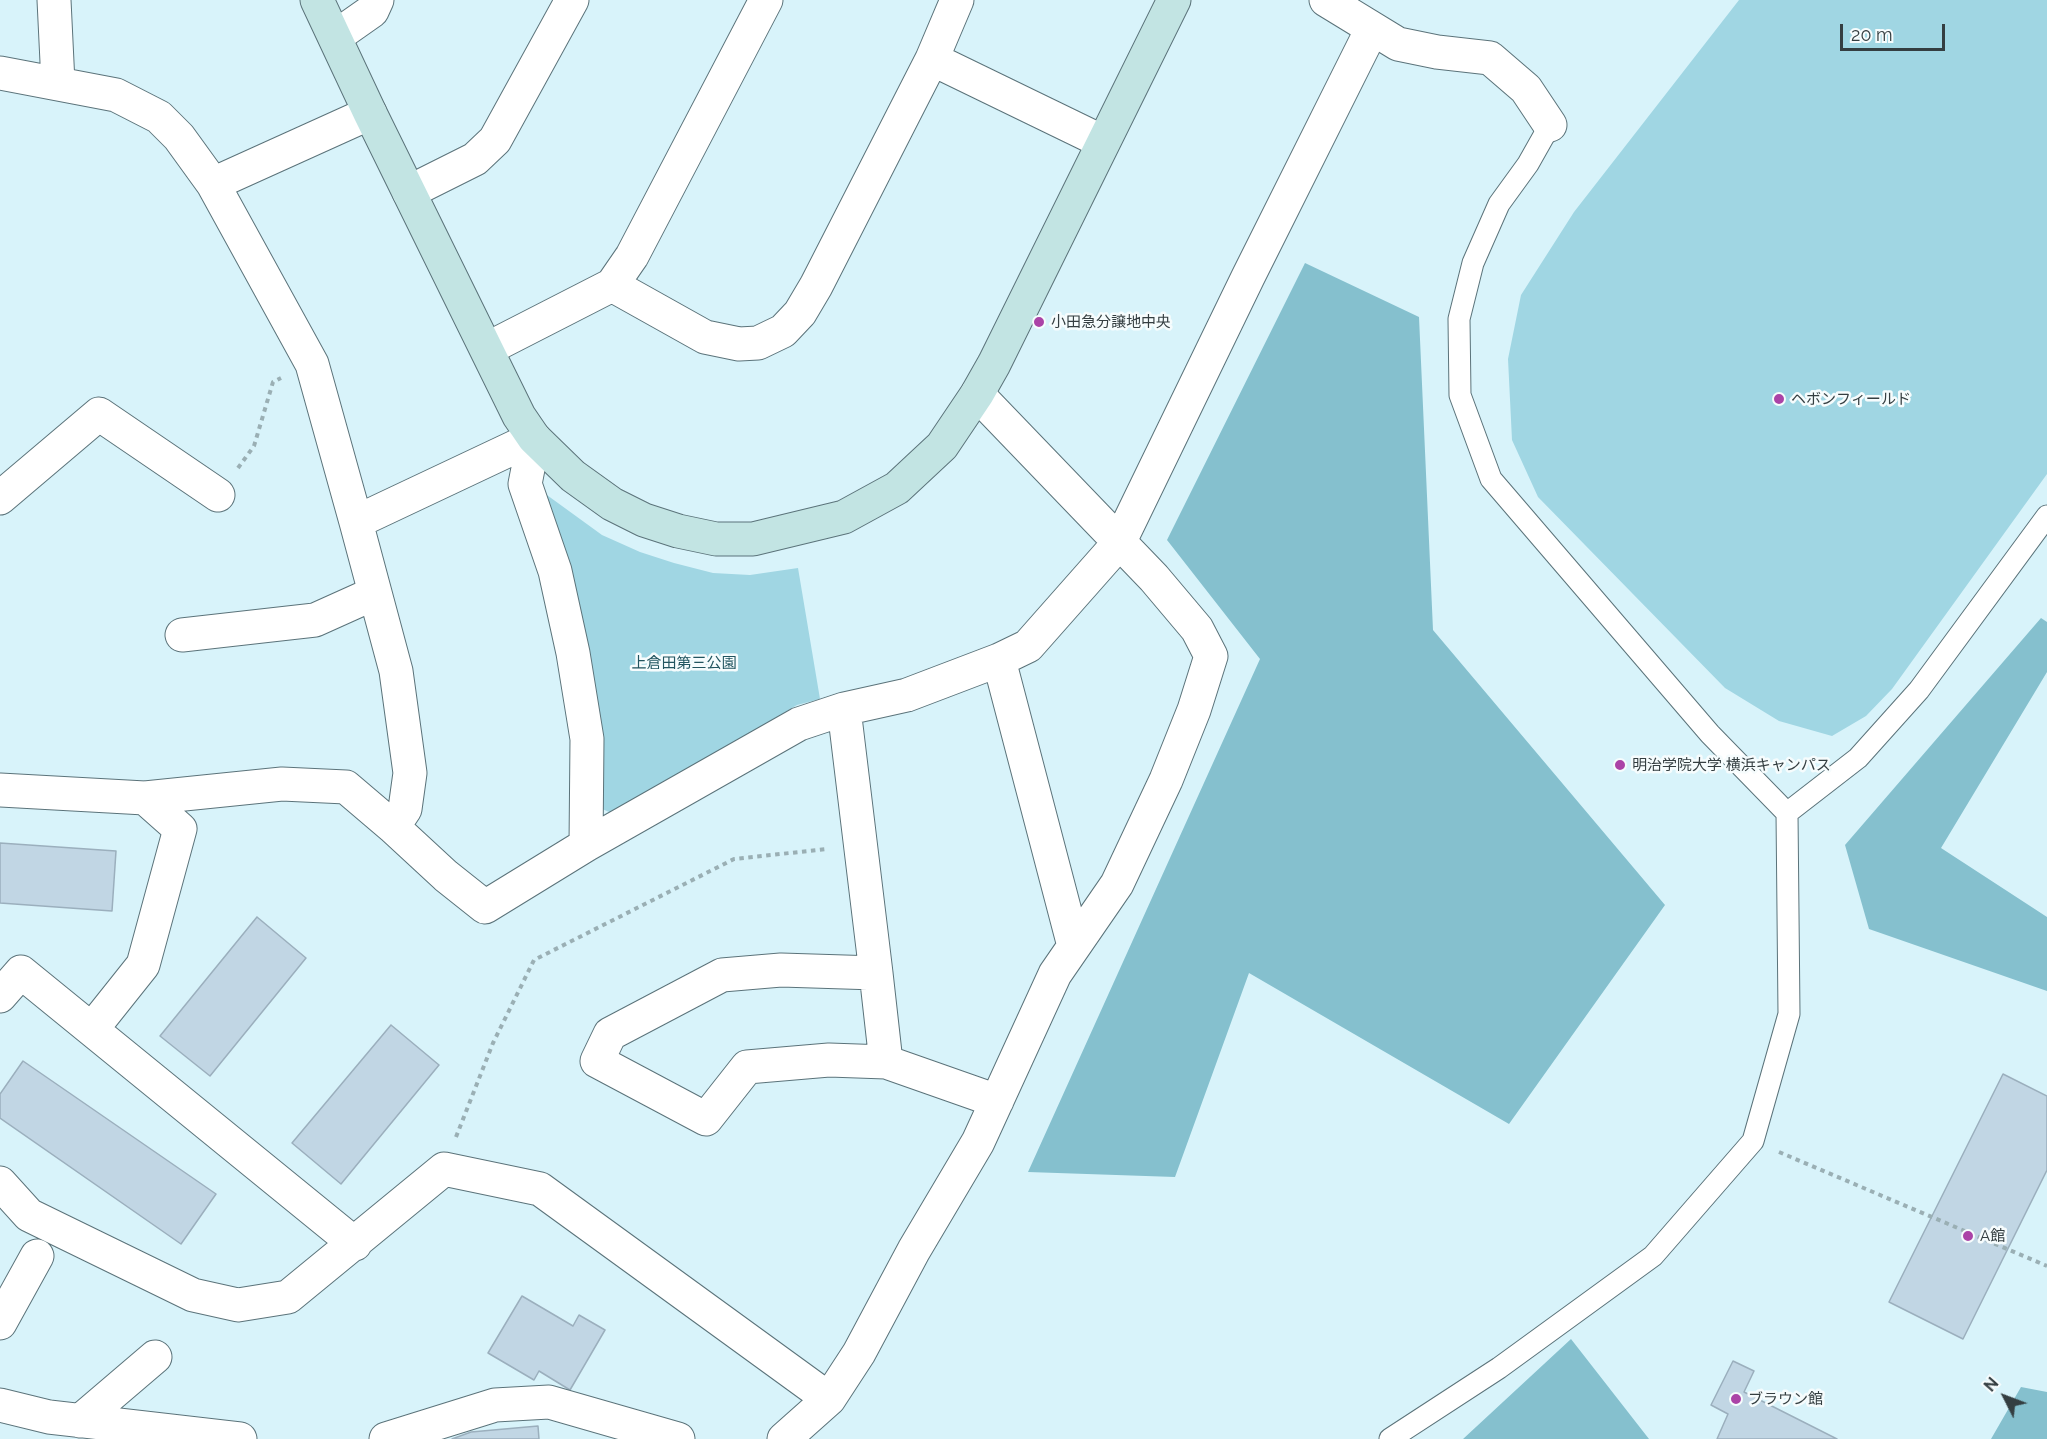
<!DOCTYPE html>
<html>
<head>
<meta charset="utf-8">
<style>
  body { margin:0 }
  #map { position:relative; width:2047px; height:1439px; overflow:hidden; background:#d8f3fa; font-family:Raleway,sans-serif }
  canvas { display:block }
  .north { position:absolute; left:1975px; top:1367px; width:60px; height:60px; -webkit-text-stroke:4px #f6fcfd; paint-order:stroke; rotate:312deg; font-size:16px; font-weight:700; line-height:24px; text-align:center; color:#343e41 }
  .north::after { content:''; display:block; margin:auto; width:21px; height:27px; background:#343e41; clip-path:polygon(50% 0,100% 100%,50% 72%,0 100%) }
  .scale { position:absolute; left:1840px; top:24px; width:105px; height:27px; box-sizing:border-box; border:3px solid #343e41; border-top:0; padding-left:8px; font-size:18px; line-height:21px; white-space:nowrap; color:#343e41; -webkit-text-stroke:4px #f6fcfd; paint-order:stroke }
</style>
</head>
<body>
<div id="map">
<canvas width="2047" height="1439"></canvas>
<div class="north">N</div>
<div class="scale">20 m</div>
</div>
<script>
const ctx = document.querySelector('canvas').getContext('2d');
ctx.lineJoin = 'round';
function paint(path, color) {
  ctx.fillStyle = color;
  ctx.fill(path, 'evenodd');
}
function toPath(rows) {
  const path = new Path2D();
  for (const r of rows) {
    path.moveTo(r[0], r[1]);
    for (let i = 2; i < r.length; i += 2) path.lineTo(r[i], r[i + 1]);
  }
  return path;
}
function trace(path, color, width, dash) {
  ctx.strokeStyle = color;
  ctx.lineWidth = width;
  ctx.lineCap = dash ? 'butt' : 'round';
  ctx.setLineDash(dash || []);
  ctx.stroke(path);
}
function write(font, color, halo, rows, align = 'center') {
  ctx.font = font + ' Raleway,"Noto Sans JP",sans-serif';
  ctx.lineWidth = 5;
  ctx.setLineDash([]);
  ctx.textBaseline = 'middle';
  ctx.strokeStyle = halo;
  ctx.fillStyle = color;
  for (const [text, x, y, turn = 0] of rows) {
    ctx.save();
    ctx.translate(x, y);
    ctx.rotate((+turn || 0) * Math.PI / 180);
    ctx.textAlign = isNaN(turn) ? turn : align;
    if (halo) ctx.strokeText(text, 0, 0);
    ctx.fillText(text, 0, 0);
    ctx.restore();
  }
}
paint(toPath([
  [1739,0,2047,0,2047,474,1892,689,1866,716,1832,736,1779,721,1725,688,1538,497,1512,440,1508,359,1521,295,1574,212],
  [540,490,602,535,640,552,674,563,713,573,750,575,798,568,820,699,797,705,614,814,595,806]
]), '#a0d6e3');
paint(toPath([
  [1305,263,1419,317,1433,630,1665,905,1509,1124,1249,973,1175,1177,1028,1172,1260,659,1167,540],
  [2041,618,2047,622,2047,672,1941,848,2047,917,2047,991,1869,929,1845,845],
  [1571,1339,1649,1439,1463,1439],
  [2021,1387,2047,1392,2047,1439,1991,1439]
]), '#85c0ce');
const building = toPath([
  [0,843,116,851,112,911,0,903,0,843],
  [257,917,306,958,210,1076,160,1036,257,917],
  [391,1025,439,1065,341,1184,292,1143,391,1025],
  [23,1061,216,1194,181,1244,0,1118,0,1094,23,1061],
  [2003,1074,2047,1096,2047,1170,1963,1339,1889,1302,2003,1074],
  [522,1296,573,1326,579,1315,605,1330,570,1390,539,1371,534,1380,488,1353,522,1296],
  [1733,1361,1754,1371,1744,1392,1837,1439,1717,1439,1728,1414,1711,1405,1733,1361],
  [538,1426,539,1439,452,1439,471,1432,538,1426]
]);
paint(building, '#c1d6e4');
trace(building, '#9bafbd', 1.5);
const lane = toPath([
  [1787,813,1858,758,1919,690,2047,516],
  [1390,1439,1499,1368,1653,1256,1753,1141,1789,1014,1787,813,1710,734,1491,479,1460,395,1459,319,1473,263,1499,204,1528,164,1550,125]
]);
const street = toPath([
  [54,0,58,83],
  [1326,0,1398,44,1437,52,1490,58,1526,89,1550,125],
  [335,37,372,11,377,0],
  [932,59,1103,142],
  [0,73,116,95,159,117,179,137,213,184],
  [370,113,213,184,312,364,356,522,396,671,410,773,405,809,393,827,446,876,485,907,586,845,799,724,844,709],
  [409,192,475,159,495,140,572,0],
  [612,285,705,337,739,344,758,343,783,331,800,313,816,286,932,59,957,0],
  [487,349,612,285,632,256,766,0],
  [534,438,525,484,555,571,573,653,587,739,586,845],
  [0,498,99,414,218,495],
  [356,522,534,438],
  [182,635,315,620,375,593],
  [999,660,1028,646,1119,543,1248,277,1372,29],
  [0,790,145,798,180,829,143,965,92,1029],
  [145,798,282,784,346,787,393,827],
  [876,973,886,1062],
  [0,996,21,972,355,1244],
  [997,1101,886,1062,829,1060,747,1067,706,1119,597,1061,610,1034,722,975,781,970,876,973,844,709,907,695,999,660,1074,946],
  [0,1183,29,1215,193,1295,238,1305,288,1297,444,1169,540,1189,829,1399],
  [0,1323,37,1256],
  [0,1405,49,1417,240,1439],
  [80,1421,155,1357],
  [386,1439,495,1405,549,1402,678,1439],
  [784,1439,829,1399,859,1353,914,1250,978,1142,1055,974,1117,884,1166,780,1194,710,1211,656,1197,629,1154,578,977,394]
]);
const secondary = toPath([
  [317,0,370,113,519,416,534,438,573,476,612,504,644,520,678,531,716,539,753,539,844,517,897,488,942,446,977,394,994,364,1174,0]
]);
trace(lane, '#5b737a', 23);
trace(street, '#5b737a', 35);
trace(secondary, '#5b737a', 35);
trace(toPath([
  [238,468,254,446,273,382,281,378],
  [456,1137,493,1043,534,960,734,859,827,849],
  [1779,1152,2047,1266]
]), '#9aafb4', 4, [4.5, 4.5]);
trace(lane, '#fff', 21);
trace(street, '#fff', 33);
trace(secondary, '#c2e4e3', 33);
for (const [x, y, r, color] of [
  [1039,322,6,"#ab43a7"],
  [1779,399,6,"#ab43a7"],
  [1620,765,6,"#ab43a7"],
  [1968,1236,6,"#ab43a7"],
  [1736,1399,6,"#ab43a7"]
]) {
  const dot = new Path2D();
  dot.arc(x, y, r, 0, 2 * Math.PI);
  ctx.fillStyle = color;
  ctx.fill(dot);
  trace(dot, '#f6fcfd', 2);
}
write('15px', '#343e41', '#f6fcfd', [
  ["小田急分譲地中央",1051,322],
  ["ヘボンフィールド",1791,399],
  ["明治学院大学 横浜キャンパス",1632,765],
  ["A館",1980,1236],
  ["ブラウン館",1748,1399]
], 'left');
write('15px', '#225560', '#f6fcfd', [
  ["上倉田第三公園",684,663]
]);
</script>
</body>
</html>
